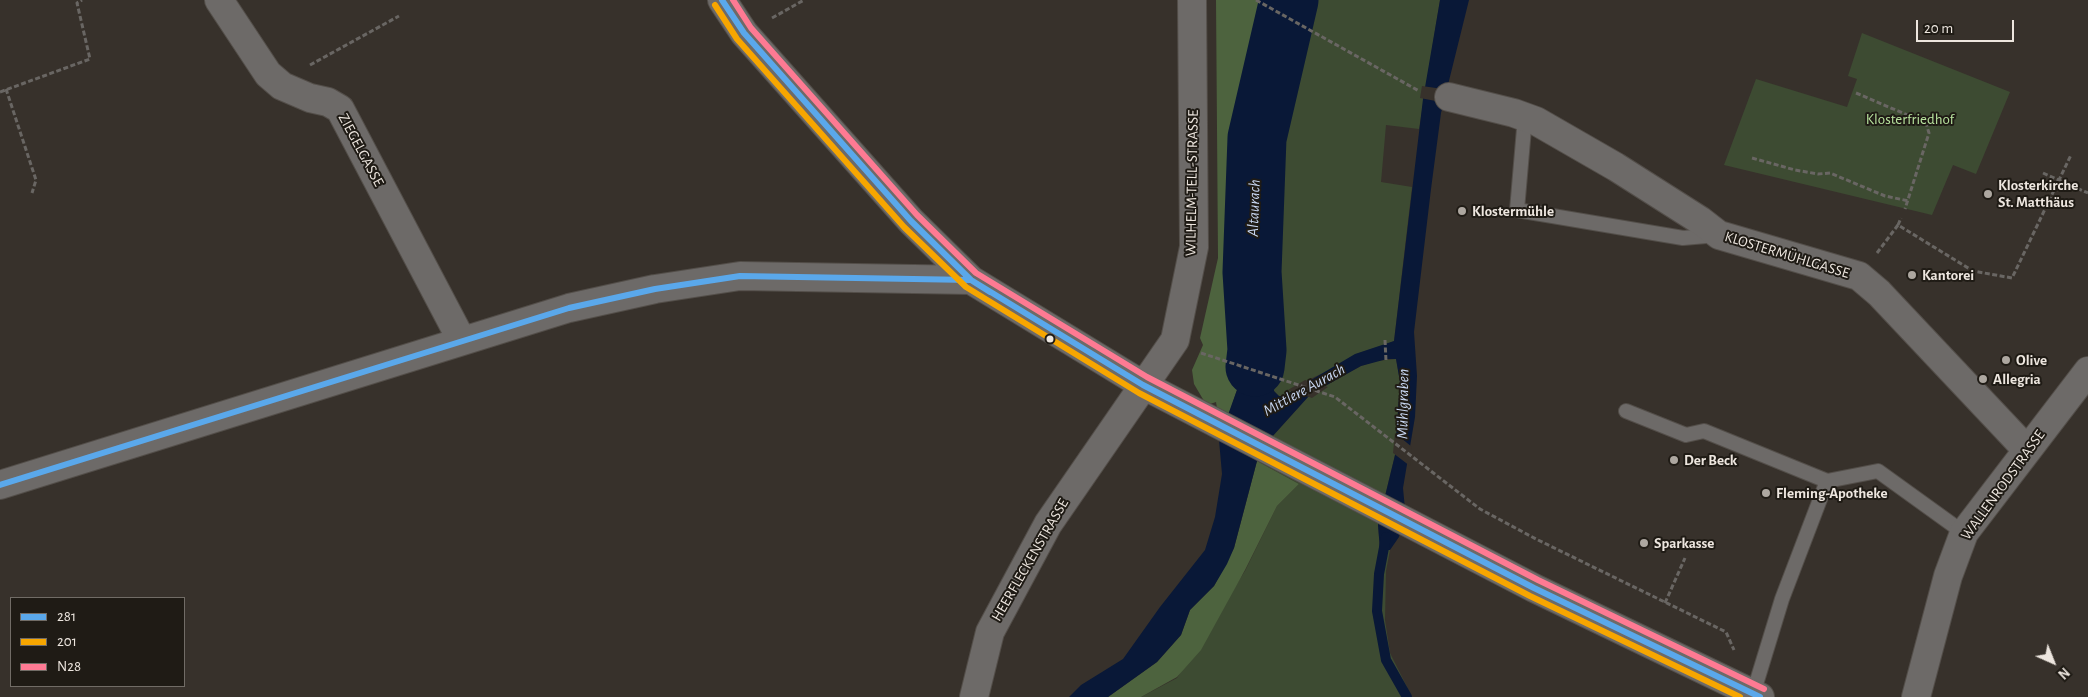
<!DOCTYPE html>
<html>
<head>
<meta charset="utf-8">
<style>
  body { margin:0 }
  #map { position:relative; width:2088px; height:697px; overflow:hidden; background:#37312b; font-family:"Alegreya Sans",sans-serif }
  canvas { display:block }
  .legend { position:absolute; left:10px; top:597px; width:175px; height:90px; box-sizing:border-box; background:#1f1b15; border:1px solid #716c66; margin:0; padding:6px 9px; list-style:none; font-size:15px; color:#ede6df }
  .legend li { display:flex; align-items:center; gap:10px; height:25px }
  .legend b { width:25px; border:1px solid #716c66 }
  .north { position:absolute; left:2028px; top:637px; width:50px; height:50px; -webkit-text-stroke:4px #1f1b15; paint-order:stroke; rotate:136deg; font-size:14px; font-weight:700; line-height:20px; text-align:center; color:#ede6df }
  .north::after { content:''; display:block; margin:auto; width:18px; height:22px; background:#ede6df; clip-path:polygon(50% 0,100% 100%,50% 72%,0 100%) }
  .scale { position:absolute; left:1916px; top:20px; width:98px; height:22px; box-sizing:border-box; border:2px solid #ede6df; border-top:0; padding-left:6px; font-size:15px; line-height:18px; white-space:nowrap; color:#ede6df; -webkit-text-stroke:4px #1f1b15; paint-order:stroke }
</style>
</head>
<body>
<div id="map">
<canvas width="2088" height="697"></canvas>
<ul class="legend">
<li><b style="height:6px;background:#5aa8eb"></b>281</li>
<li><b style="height:6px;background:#f7a600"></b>201</li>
<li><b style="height:6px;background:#fe7a93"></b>N28</li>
</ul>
<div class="north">N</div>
<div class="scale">20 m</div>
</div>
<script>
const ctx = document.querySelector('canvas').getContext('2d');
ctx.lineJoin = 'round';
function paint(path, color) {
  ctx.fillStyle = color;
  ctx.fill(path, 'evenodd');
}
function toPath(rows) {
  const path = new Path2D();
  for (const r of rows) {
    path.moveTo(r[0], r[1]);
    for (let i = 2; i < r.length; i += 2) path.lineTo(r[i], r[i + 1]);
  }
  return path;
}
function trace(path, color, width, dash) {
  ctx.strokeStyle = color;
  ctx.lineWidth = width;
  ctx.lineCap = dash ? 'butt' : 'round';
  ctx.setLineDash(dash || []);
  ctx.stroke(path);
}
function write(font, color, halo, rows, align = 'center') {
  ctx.font = font + ' "Alegreya Sans",sans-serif';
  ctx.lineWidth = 4;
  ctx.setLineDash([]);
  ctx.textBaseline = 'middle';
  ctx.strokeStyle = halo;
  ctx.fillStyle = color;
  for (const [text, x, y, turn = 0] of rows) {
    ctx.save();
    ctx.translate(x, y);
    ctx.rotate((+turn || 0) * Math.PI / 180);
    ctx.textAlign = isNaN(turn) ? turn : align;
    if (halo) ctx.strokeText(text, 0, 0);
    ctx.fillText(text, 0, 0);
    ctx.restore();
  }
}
paint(toPath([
  [1299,0,1440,0,1419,129,1386,125,1381,182,1412,187,1394,341,1310,379,1284,396,1279,396,1274,391,1275,351,1264,286,1269,140],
  [1862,33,2010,92,1976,174,1953,165,1932,215,1724,165,1756,79,1847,107,1857,79,1848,76],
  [1396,359,1400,381,1395,455,1378,525,1380,549,1390,550,1386,571,1385,620,1390,653,1412,697,1141,697,1177,678,1245,571,1277,506,1299,484,1257,461,1271,438,1308,397,1325,386,1361,366,1376,361]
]), '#3d4b32');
paint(toPath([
  [1216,0,1299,0,1269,140,1264,286,1239,284,1240,357,1238,387,1229,414,1217,408,1216,402,1210,404,1204,401,1194,384,1192,370,1203,345,1200,338,1218,258],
  [1257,461,1299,484,1277,506,1245,570,1201,650,1177,677,1141,697,1108,697,1157,662,1181,635,1190,610,1214,586,1234,548]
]), '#4d633e');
paint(toPath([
  [1440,0,1469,0,1441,113,1431,189,1414,332,1417,376,1415,417,1403,488,1405,509,1399,537,1390,550,1380,550,1378,525,1395,455,1400,382,1396,359,1387,359,1361,366,1325,386,1308,397,1271,438,1257,461,1234,548,1227,564,1214,586,1190,610,1181,635,1157,662,1108,697,1069,697,1081,685,1123,659,1160,607,1205,550,1215,517,1222,474,1219,440,1238,387,1240,357,1239,284,1264,286,1275,351,1274,391,1279,396,1284,396,1355,354,1394,341,1423,99]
]), '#091837');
paint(toPath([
  [1422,86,1450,90,1446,103,1420,98],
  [1237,358,1277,371,1277,387,1237,374],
  [1305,380,1328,387,1312,398,1288,390],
  [1395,433,1412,447,1410,466,1393,453]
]), '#37312b');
trace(toPath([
  [1386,537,1379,574,1377,611,1386,660,1407,697]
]), '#091837', 10);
trace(toPath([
  [1255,367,1257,350,1252,272,1257,138,1289,0]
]), '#091837', 59);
const lane = toPath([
  [1525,117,1517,210,1683,238,1718,235],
  [1626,411,1686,435,1704,431,1827,481,1878,471,1964,533],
  [1753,694,1782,599,1827,481]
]);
const street = toPath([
  [219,0,268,74,282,86,310,98,328,102,340,109,462,341],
  [722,0,744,33,855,158,911,221,971,280],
  [1449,97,1514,113,1536,121,1616,167,1701,221,1719,235,1859,276,1879,293,2027,450],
  [0,485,569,308,655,289,740,276,971,280,1143,385,1534,588,1760,697],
  [974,697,990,632,1048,524,1175,340,1194,247,1192,0],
  [1916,697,1948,576,1964,533,2088,371]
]);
trace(lane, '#534e49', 16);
trace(street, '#534e49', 30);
trace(toPath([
  [1256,0,1419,91],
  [772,18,804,0],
  [310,65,399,16],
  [6,89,36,180,32,193],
  [0,92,90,59,77,3,82,0],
  [1856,93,1926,123,1929,133,1905,209],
  [1752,158,1795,170,1818,174,1830,173,1885,196,1909,201],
  [2043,173,2088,193],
  [1898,225,1901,218],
  [1877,253,1898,225,1973,271,2012,278,2071,155],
  [1385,340,1386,361],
  [1201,353,1335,397,1480,509,1536,539,1726,632,1734,650],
  [1665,603,1685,558]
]), '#696663', 3, [5, 2.5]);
trace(lane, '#6d6a68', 14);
trace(street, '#6d6a68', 28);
trace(toPath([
  [722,0,744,33,911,221,971,280,990,292],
  [0,485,569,308,655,289,740,276,971,280,1143,385,1534,588,1760,697]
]), '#5aa8eb', 6);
trace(toPath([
  [715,5,737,39,904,227,966,287,1139,393,1530,596,1740,697]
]), '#f7a600', 6);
trace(toPath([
  [733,0,751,28,917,215,976,273,1147,377,1538,580,1764,689]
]), '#fe7a93', 6);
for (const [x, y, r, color] of [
  [1988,194,5,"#ada7a0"],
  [1462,211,5,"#ada7a0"],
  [1912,275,5,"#ada7a0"],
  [1050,339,4.5,"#ede6df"],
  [2006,360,5,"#ada7a0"],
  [1983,379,5,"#ada7a0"],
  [1674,460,5,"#ada7a0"],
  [1766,493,5,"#ada7a0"],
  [1644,543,5,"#ada7a0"]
]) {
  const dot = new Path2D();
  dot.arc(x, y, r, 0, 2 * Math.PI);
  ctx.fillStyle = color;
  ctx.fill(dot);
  trace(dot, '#1f1b15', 2);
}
write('15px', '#b9e49f', '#1f1b15', [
  ["Klosterfriedhof",1910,119]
]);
write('15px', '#ede6df', '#1f1b15', [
  ["ZIEGELGASSE",361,150,62],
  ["WILHELM-TELL-STRASSE",1192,183,-89],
  ["KLOSTERMÜHLGASSE",1787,255,17],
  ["WALLENRODSTRASSE",2003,485,-54],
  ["HEERFLECKENSTRASSE",1030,560,-60]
]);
write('bold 15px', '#ede6df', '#1f1b15', [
  ["Klosterkirche",1998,185],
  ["St. Matthäus",1998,202],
  ["Klostermühle",1472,211],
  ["Kantorei",1922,275],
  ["Olive",2016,360],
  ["Allegria",1993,379],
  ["Der Beck",1684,460],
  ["Fleming-Apotheke",1776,493],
  ["Sparkasse",1654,543]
], 'left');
write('italic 16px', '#c9d8f3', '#1f1b15', [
  ["Altaurach",1254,208,-88],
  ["Mittlere Aurach",1304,390,-29],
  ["Mühlgraben",1403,404,-89]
]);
</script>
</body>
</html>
